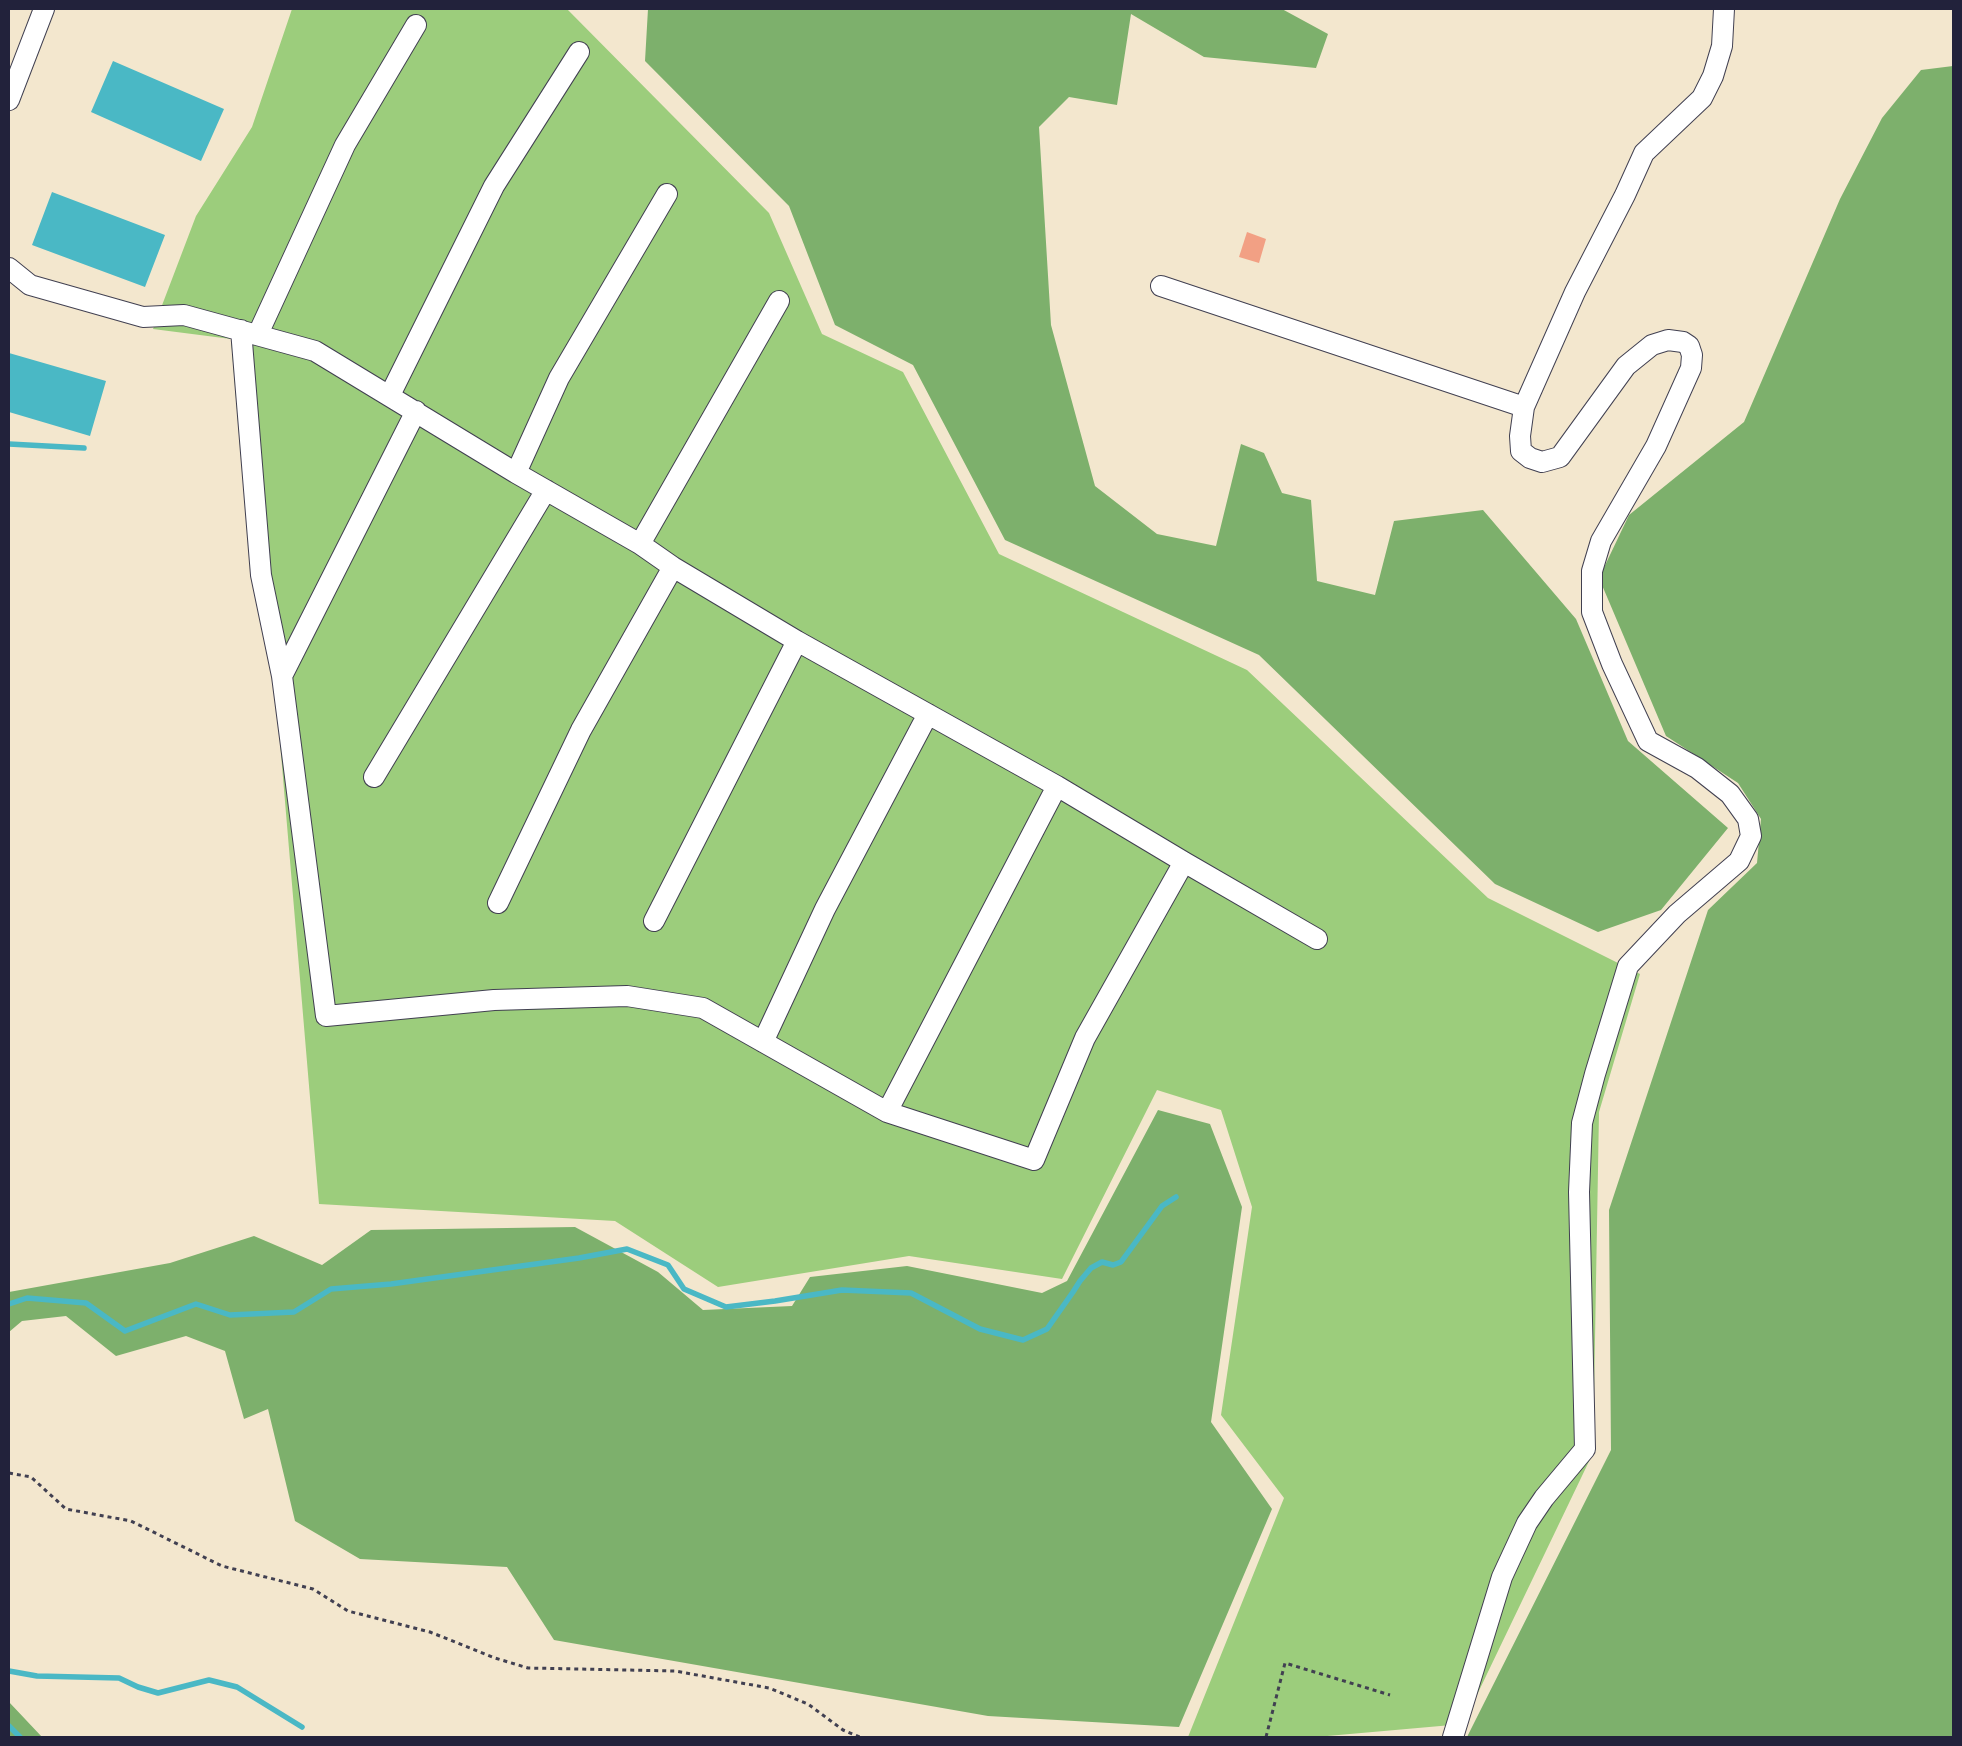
<!DOCTYPE html>
<html>
<head>
<meta charset="utf-8">
<style>
  body { margin:0 }
  #map { position:relative; width:1962px; height:1746px; overflow:hidden; background:#f3e7ce; font-family:Pangolin,sans-serif }
  canvas { display:block }
  .frame { position:absolute; inset:0; border:10px solid #22223b; pointer-events:none }
</style>
</head>
<body>
<div id="map">
<canvas width="1962" height="1746"></canvas>
<div class="frame"></div>
</div>
<script>
const ctx = document.querySelector('canvas').getContext('2d');
ctx.lineJoin = 'round';
function paint(path, color) {
  ctx.fillStyle = color;
  ctx.fill(path, 'evenodd');
}
function toPath(rows) {
  const path = new Path2D();
  for (const r of rows) {
    path.moveTo(r[0], r[1]);
    for (let i = 2; i < r.length; i += 2) path.lineTo(r[i], r[i + 1]);
  }
  return path;
}
function trace(path, color, width, dash) {
  ctx.strokeStyle = color;
  ctx.lineWidth = width;
  ctx.lineCap = dash ? 'butt' : 'round';
  ctx.setLineDash(dash || []);
  ctx.stroke(path);
}
paint(toPath([
  [292,9,567,9,769,213,822,334,903,372,999,554,1247,670,1488,898,1640,974,1599,1112,1593,1453,1463,1724,1316,1737,1188,1737,1284,1498,1221,1415,1252,1207,1221,1110,1157,1090,1062,1279,909,1256,718,1287,615,1221,319,1204,275,683,251,575,231,339,153,329,196,216,252,127]
]), '#9ccd7c');
paint(toPath([
  [648,9,1282,9,1328,34,1316,68,1204,57,1131,14,1117,105,1069,97,1039,127,1051,325,1095,486,1157,534,1216,546,1241,444,1264,453,1282,493,1311,500,1317,581,1375,595,1394,521,1483,510,1576,619,1628,741,1728,828,1661,910,1598,932,1495,884,1259,655,1005,540,913,365,835,325,789,206,645,61],
  [1953,66,1953,1737,1467,1737,1611,1450,1609,1210,1708,910,1757,863,1761,819,1738,783,1666,736,1599,578,1629,515,1744,422,1840,199,1882,118,1921,70],
  [1158,1110,1210,1124,1242,1207,1211,1422,1272,1509,1179,1727,988,1716,554,1640,507,1567,360,1559,295,1521,268,1409,244,1419,225,1351,186,1336,116,1356,66,1316,22,1321,9,1332,9,1292,170,1263,254,1236,322,1265,371,1230,575,1227,658,1272,703,1310,792,1306,810,1277,907,1266,1042,1293,1067,1281],
  [9,1702,42,1737,9,1737]
]), '#7db06c');
paint(toPath([
  [113,61,224,109,201,161,91,112],
  [52,192,165,235,145,287,32,245],
  [9,353,106,381,90,436,9,412]
]), '#4ab8c5');
trace(toPath([
  [9,444,84,448],
  [9,1304,27,1298,86,1303,125,1331,196,1304,230,1315,294,1312,331,1289,391,1284,579,1258,627,1249,668,1265,684,1289,726,1307,775,1301,842,1290,911,1293,980,1329,1023,1340,1047,1329,1073,1292,1080,1281,1091,1268,1102,1262,1113,1265,1121,1262,1162,1206,1176,1197],
  [9,1671,37,1676,119,1678,138,1687,158,1693,209,1680,237,1687,302,1727],
  [9,1726,20,1737]
]), '#4ab8c5', 5.5);
paint(toPath([
  [1247,232,1266,239,1259,263,1239,257]
]), '#f2a084');
const minor = toPath([
  [9,100,44,9],
  [9,268,30,285,143,317,184,315,315,351,516,473,640,544,673,567,797,641,1057,786,1184,862,1317,939],
  [1161,286,1524,407,1520,436,1521,451,1530,458,1542,462,1560,457,1626,366,1652,345,1668,340,1683,342,1689,346,1692,355,1691,368,1656,446,1601,541,1592,571,1592,612,1612,664,1648,741,1697,768,1730,794,1748,819,1751,836,1739,861,1677,914,1628,966,1595,1074,1582,1123,1579,1192,1585,1449,1544,1498,1527,1523,1502,1577,1453,1737],
  [241,330,261,575,282,676,326,1016,494,1000,627,996,703,1008,887,1112,1034,1160,1085,1038,1184,862],
  [258,334,345,145,416,25],
  [390,395,494,186,579,52],
  [1524,407,1575,292,1625,195,1644,153,1702,98,1713,76,1722,46,1724,9],
  [516,473,559,378,667,194],
  [640,544,779,301],
  [282,676,416,411],
  [374,777,546,490],
  [498,903,581,730,673,567],
  [654,921,797,641],
  [763,1042,825,909,928,714],
  [887,1112,1057,786]
]);
trace(minor, '#414051', 22);
trace(toPath([
  [9,1473,31,1477,66,1509,131,1521,222,1566,313,1589,348,1611,430,1632,495,1658,528,1668,675,1671,769,1688,808,1704,843,1730,860,1737],
  [1266,1737,1285,1663,1390,1695]
]), '#414051', 3, [4, 4]);
trace(minor, '#fff', 20);
</script>
</body>
</html>
